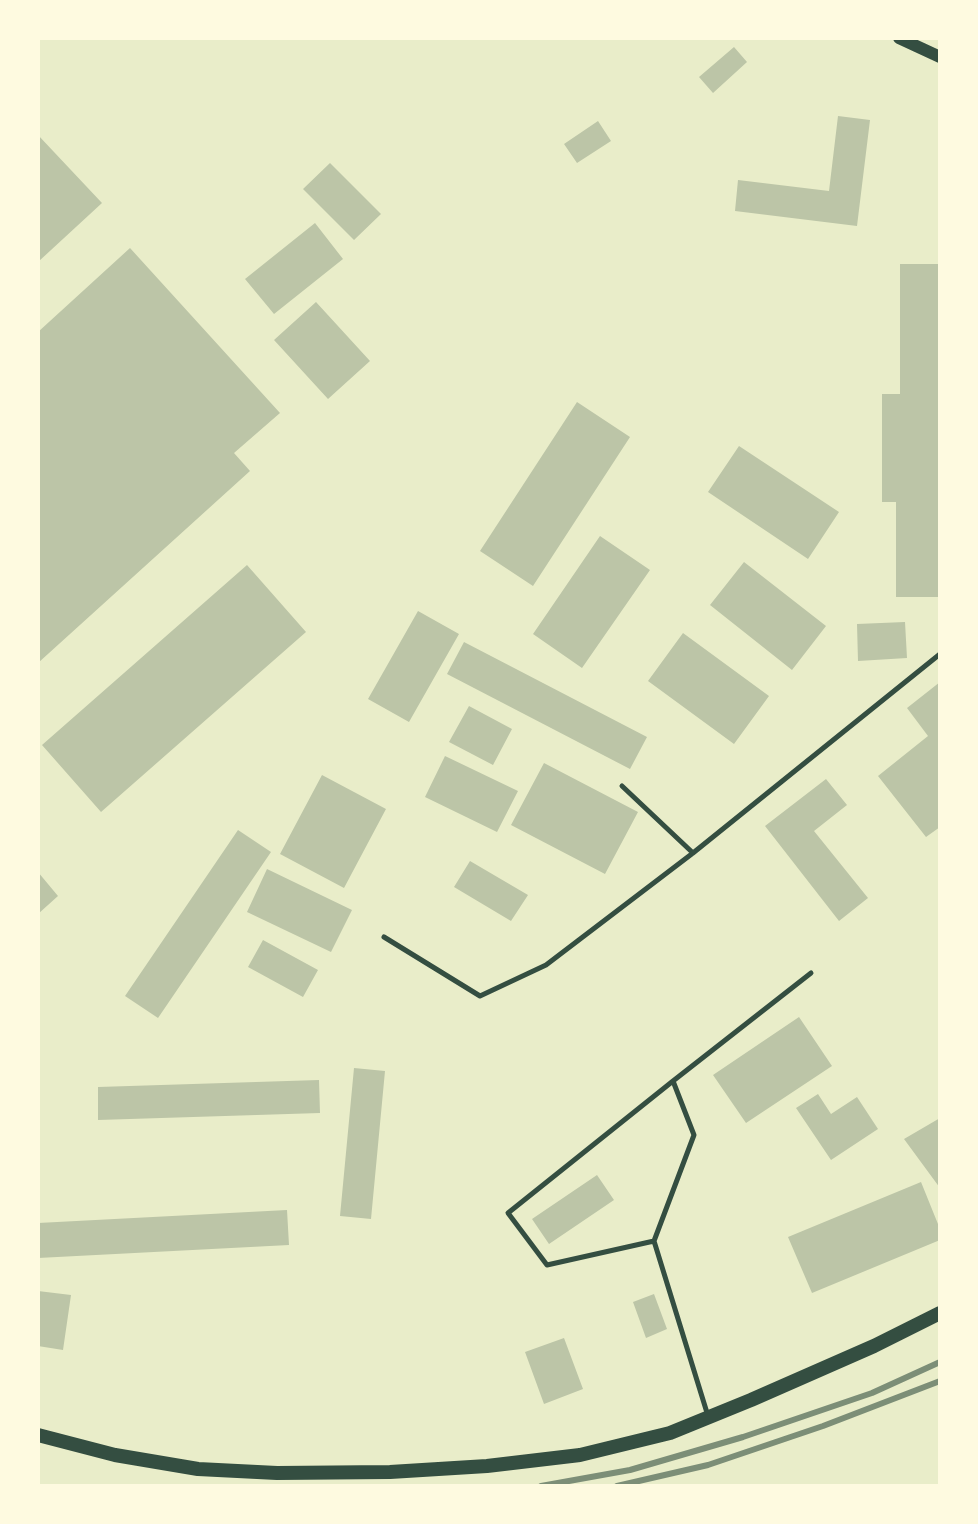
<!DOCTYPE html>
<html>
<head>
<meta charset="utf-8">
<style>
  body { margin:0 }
  #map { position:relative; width:978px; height:1524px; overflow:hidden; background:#e9edc9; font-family:"DM Sans",sans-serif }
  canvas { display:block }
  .frame { position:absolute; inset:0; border:40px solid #fefae0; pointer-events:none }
</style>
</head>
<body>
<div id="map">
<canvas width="978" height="1524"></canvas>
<div class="frame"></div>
</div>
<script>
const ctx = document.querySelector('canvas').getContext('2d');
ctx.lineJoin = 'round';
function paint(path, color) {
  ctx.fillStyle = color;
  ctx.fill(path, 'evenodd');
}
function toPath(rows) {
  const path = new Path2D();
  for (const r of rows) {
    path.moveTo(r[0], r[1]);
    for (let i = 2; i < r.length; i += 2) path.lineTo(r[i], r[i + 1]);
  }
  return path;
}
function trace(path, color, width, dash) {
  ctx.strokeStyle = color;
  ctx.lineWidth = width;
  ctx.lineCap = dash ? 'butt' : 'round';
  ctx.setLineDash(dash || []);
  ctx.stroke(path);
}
paint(toPath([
  [734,47,747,62,713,93,699,77],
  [838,116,870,120,857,226,735,211,738,180,829,191],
  [598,121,611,141,577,163,564,144],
  [38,135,102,203,38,262],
  [330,163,381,214,354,240,303,189],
  [315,223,343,259,274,314,245,279],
  [130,248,280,413,234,453,250,471,38,663,38,332],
  [900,264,938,264,939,597,896,597,896,502,882,502,882,394,900,394],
  [316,302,370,361,328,399,274,340],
  [577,402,630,437,533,586,480,551],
  [739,446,839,512,808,559,708,492],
  [600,536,650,570,582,668,533,634],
  [744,562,826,626,792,670,710,605],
  [247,565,306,632,101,812,42,745],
  [418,611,459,634,409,722,368,699],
  [905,622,907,658,858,661,857,624],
  [683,633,769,696,734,744,648,681],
  [464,642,647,737,630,769,447,674],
  [940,682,940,827,926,837,878,776,928,736,907,708],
  [469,706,512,729,493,765,449,742],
  [445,756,518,791,497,832,425,797],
  [544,763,638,812,605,874,511,825],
  [322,775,386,809,344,888,280,854],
  [826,779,847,805,814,831,868,898,839,921,765,826],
  [238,830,271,852,158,1018,125,996],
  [470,861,528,895,511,921,454,887],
  [267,869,352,910,331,952,247,912],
  [38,872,58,896,38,914],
  [263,940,318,970,303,997,248,967],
  [799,1017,832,1066,746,1123,713,1075],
  [354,1068,385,1071,371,1219,340,1216],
  [319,1080,320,1113,98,1120,98,1087],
  [818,1094,831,1114,857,1097,878,1129,831,1160,796,1108],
  [940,1118,940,1188,904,1139],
  [597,1175,614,1200,549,1244,532,1219],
  [921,1182,940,1229,940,1240,812,1293,788,1237],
  [287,1210,289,1245,38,1258,38,1223],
  [38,1291,71,1295,63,1350,38,1346],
  [654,1294,667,1329,646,1338,633,1302],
  [564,1338,583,1389,544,1404,525,1352]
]), '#bcc5a7');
trace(toPath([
  [622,786,693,853],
  [384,937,480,996,546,965,693,853,940,654],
  [654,1241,547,1265,508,1213,673,1081],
  [708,1416,654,1241,694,1135,673,1081,811,973]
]), '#344e41', 5);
trace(toPath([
  [899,38,940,57]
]), '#344e41', 12);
trace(toPath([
  [38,1435,115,1455,198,1469,277,1473,390,1472,487,1466,580,1455,670,1433,751,1400,874,1346,940,1313]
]), '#344e41', 14);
trace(toPath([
  [541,1486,630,1470,743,1437,872,1393,940,1362],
  [617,1486,708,1465,823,1426,940,1381]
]), '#7c8e77', 6);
</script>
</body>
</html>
